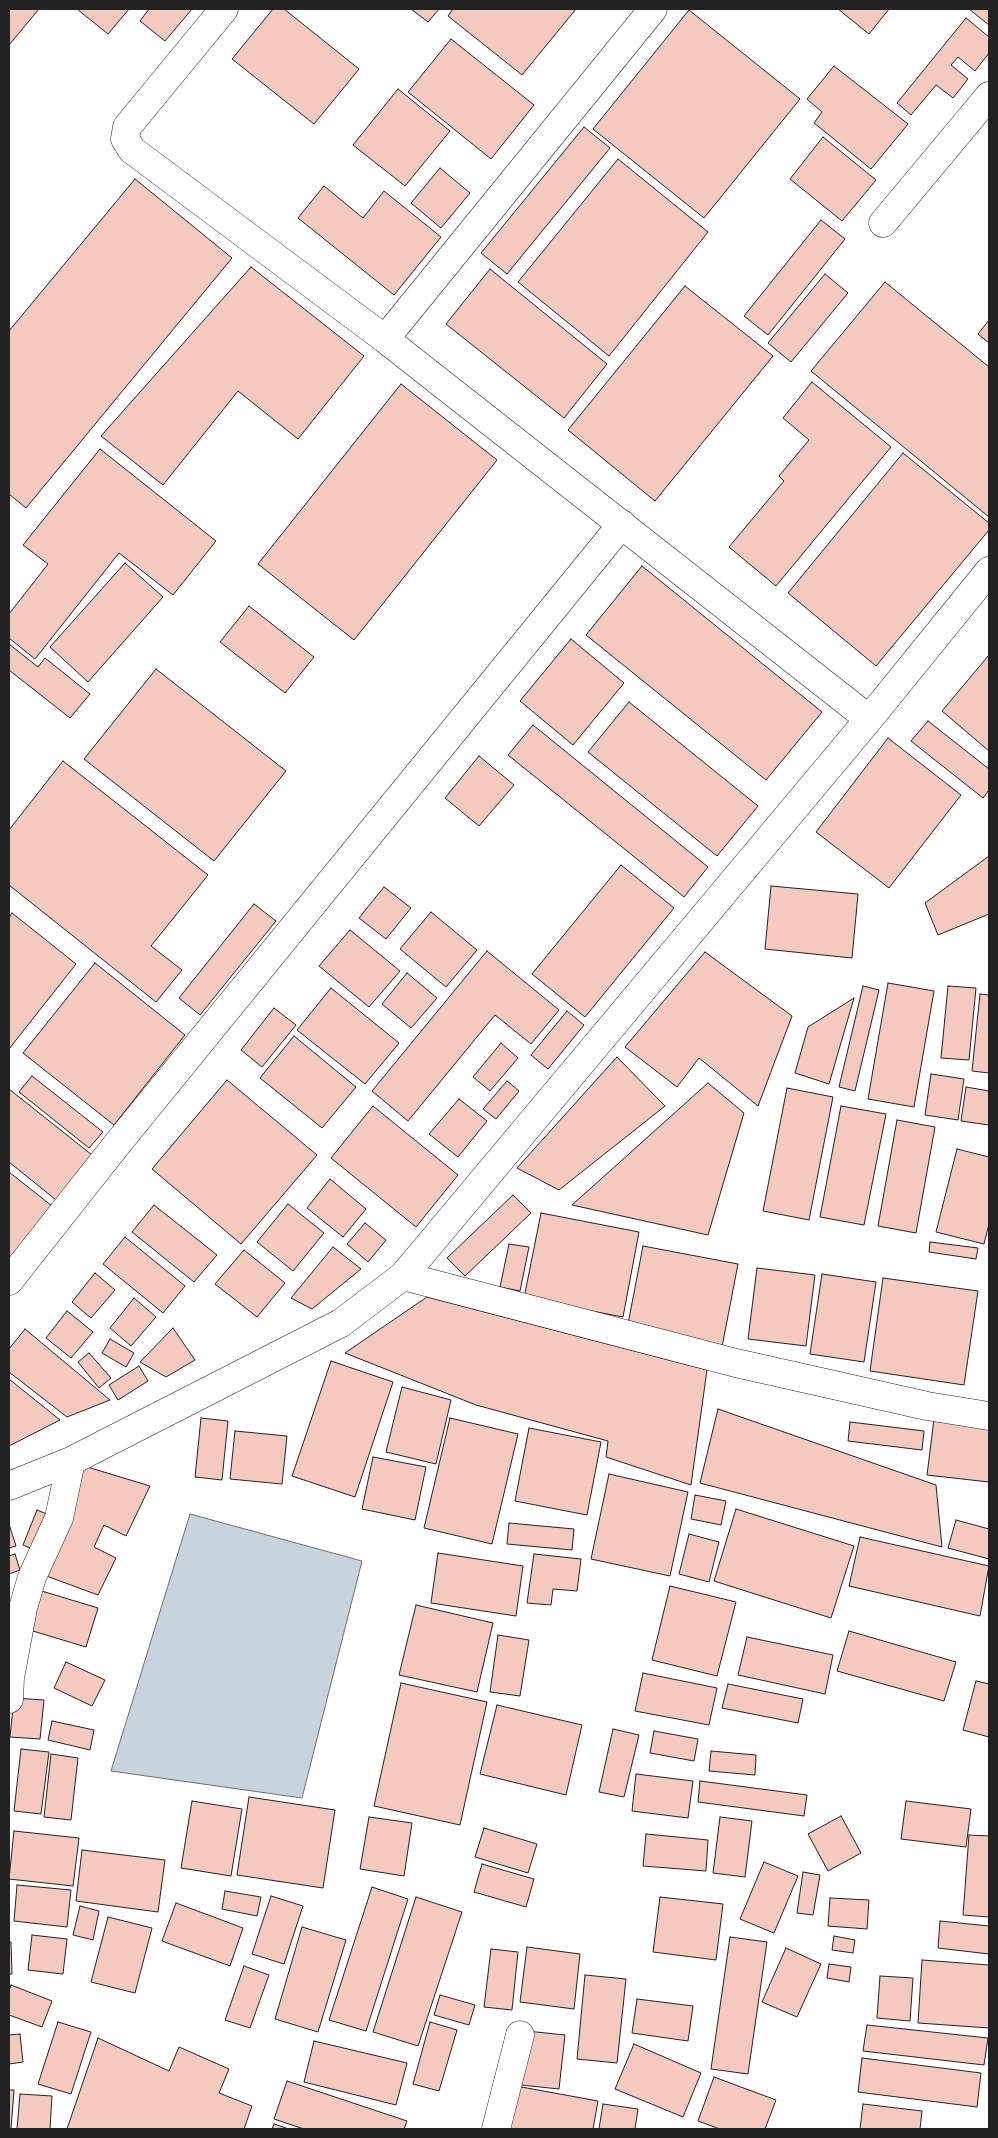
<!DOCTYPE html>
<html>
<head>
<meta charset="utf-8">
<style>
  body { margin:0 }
  #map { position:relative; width:998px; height:2138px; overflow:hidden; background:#fff; font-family:"Noto Sans",sans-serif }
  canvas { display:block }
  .frame { position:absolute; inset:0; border:10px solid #222; pointer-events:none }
</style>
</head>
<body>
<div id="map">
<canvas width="998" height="2138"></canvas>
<div class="frame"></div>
</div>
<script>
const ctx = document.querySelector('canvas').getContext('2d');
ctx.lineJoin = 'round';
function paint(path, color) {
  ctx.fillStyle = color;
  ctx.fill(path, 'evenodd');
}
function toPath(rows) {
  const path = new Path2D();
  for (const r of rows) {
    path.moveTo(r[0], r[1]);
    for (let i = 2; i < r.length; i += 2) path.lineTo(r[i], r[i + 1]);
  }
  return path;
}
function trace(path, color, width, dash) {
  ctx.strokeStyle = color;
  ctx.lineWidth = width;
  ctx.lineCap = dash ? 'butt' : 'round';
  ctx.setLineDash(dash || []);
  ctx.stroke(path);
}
const water = toPath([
  [190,1514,362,1561,302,1798,111,1771,190,1514]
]);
paint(water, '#c7d3dd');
trace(water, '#6f6f6f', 1);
const building = toPath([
  [9,9,39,9,9,45,9,9],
  [77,9,129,9,108,34,77,9],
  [149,9,192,9,165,41,140,21,149,9],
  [273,9,284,9,359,69,314,124,232,59,273,9],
  [411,9,439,9,428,22,411,9],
  [453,9,576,9,522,75,448,16,453,9],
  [838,9,889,9,869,34,838,9],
  [969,9,989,9,989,25,969,9],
  [689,10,800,99,704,218,593,129,689,10],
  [966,18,989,37,989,53,975,71,958,57,951,65,968,79,953,98,936,85,911,115,897,103,966,18],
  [451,39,534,105,491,159,408,92,451,39],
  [834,66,908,124,871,169,814,123,822,112,807,99,834,66],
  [398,89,450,131,405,186,353,145,398,89],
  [584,127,610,148,507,274,481,253,584,127],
  [823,137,876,180,842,221,790,179,823,137],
  [618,159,708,232,609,356,518,282,618,159],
  [440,168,470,193,441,228,411,203,440,168],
  [135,179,232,258,26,508,9,494,9,331,135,179],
  [324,186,363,218,384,191,441,237,394,295,298,218,324,186],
  [821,220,845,239,768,335,744,316,821,220],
  [251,267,364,356,298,439,238,391,163,485,101,436,251,267],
  [490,269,607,364,564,418,446,324,490,269],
  [825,274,848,293,791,362,768,343,825,274],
  [885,282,989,367,989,517,811,371,885,282],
  [685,286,773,356,655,501,568,430,685,286],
  [989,320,989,343,978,334,989,320],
  [812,382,891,447,776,586,729,547,784,481,779,476,809,440,783,418,812,382],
  [401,384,497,460,354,640,258,564,401,384],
  [100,449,216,541,173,595,119,553,35,659,9,638,9,614,48,564,23,545,100,449],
  [903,453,989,523,989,530,876,666,788,593,903,453],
  [125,563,163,597,88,682,50,647,125,563],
  [642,566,822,712,766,780,586,635,642,566],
  [249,606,314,657,285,693,220,642,249,606],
  [571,639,624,683,573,745,520,701,571,639],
  [9,644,38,667,45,658,90,694,70,718,9,670,9,644],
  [989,655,989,751,942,711,989,655],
  [156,669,286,771,214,861,84,759,156,669],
  [629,702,758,806,717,856,588,752,629,702],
  [928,721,989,769,989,790,983,798,911,741,928,721],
  [533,725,708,867,684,897,508,755,533,725],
  [888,738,961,795,889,888,816,832,888,738],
  [479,756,514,785,479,826,445,798,479,756],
  [63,761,208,875,151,946,182,970,156,1002,9,885,9,830,63,761],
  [989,856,989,914,938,935,925,903,989,856],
  [621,865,674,908,585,1017,532,974,621,865],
  [771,886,858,894,852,958,765,949,771,886],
  [384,887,411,908,386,939,359,918,384,887],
  [254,904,276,921,200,1015,179,998,254,904],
  [431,912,477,950,446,987,400,949,431,912],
  [12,913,76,964,9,1049,9,918,12,913],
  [350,930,400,971,369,1007,319,966,350,930],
  [487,951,559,1010,531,1044,495,1015,408,1121,372,1091,487,951],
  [705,952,792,1016,758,1106,699,1058,677,1087,625,1047,705,952],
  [95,963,185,1035,114,1125,23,1053,95,963],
  [407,973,437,998,411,1028,382,1004,407,973],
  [888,983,934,991,914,1107,868,1099,888,983],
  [863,986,879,990,855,1091,839,1087,863,986],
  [948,986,976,988,969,1060,941,1058,948,986],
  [331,988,399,1043,365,1084,297,1030,331,988],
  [980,994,989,995,989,1073,972,1071,980,994],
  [854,998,829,1084,795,1073,808,1027,854,998],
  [274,1008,296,1025,262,1067,241,1050,274,1008],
  [567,1011,584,1025,548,1069,531,1055,567,1011],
  [294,1036,356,1087,322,1128,260,1078,294,1036],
  [501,1043,518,1058,490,1091,473,1077,501,1043],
  [617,1057,665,1106,559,1190,517,1168,617,1057],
  [931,1074,964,1079,958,1120,925,1115,931,1074],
  [32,1076,103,1132,89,1148,19,1092,32,1076],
  [227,1080,317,1155,241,1244,152,1169,227,1080],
  [507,1081,519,1091,496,1119,483,1109,507,1081],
  [708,1083,744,1113,708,1235,572,1205,708,1083],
  [966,1087,989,1091,989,1125,961,1121,966,1087],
  [787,1088,833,1097,809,1220,763,1211,787,1088],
  [9,1089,92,1155,56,1200,9,1162,9,1089],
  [459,1099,487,1121,458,1157,429,1134,459,1099],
  [373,1106,458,1175,416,1227,331,1158,373,1106],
  [841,1106,886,1114,864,1225,820,1217,841,1106],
  [897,1120,935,1127,916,1233,878,1226,897,1120],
  [957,1149,989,1157,989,1224,984,1244,936,1232,957,1149],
  [9,1172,52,1206,9,1261,9,1172],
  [330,1179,366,1209,343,1237,307,1208,330,1179],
  [513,1195,531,1213,465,1276,447,1258,513,1195],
  [288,1204,324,1233,293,1271,257,1242,288,1204],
  [154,1205,217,1255,194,1282,132,1232,154,1205],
  [541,1213,639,1232,623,1317,524,1298,541,1213],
  [365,1223,386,1240,368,1262,347,1244,365,1223],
  [125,1237,185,1286,163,1313,103,1264,125,1237],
  [930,1242,978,1248,976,1259,929,1252,930,1242],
  [509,1244,529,1247,520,1291,500,1287,509,1244],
  [643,1246,738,1264,722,1347,627,1329,643,1246],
  [333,1247,361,1269,312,1309,291,1298,333,1247],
  [244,1250,285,1283,257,1317,215,1284,244,1250],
  [757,1268,815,1275,806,1346,748,1339,757,1268],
  [95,1273,115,1290,91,1318,72,1302,95,1273],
  [822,1274,876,1282,864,1362,810,1354,822,1274],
  [883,1278,978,1291,964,1385,870,1371,883,1278],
  [427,1297,707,1370,691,1485,606,1457,608,1441,476,1405,345,1353,427,1297],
  [134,1298,156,1317,131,1346,110,1328,134,1298],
  [67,1311,93,1332,71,1358,46,1338,67,1311],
  [173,1328,195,1360,166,1377,140,1362,173,1328],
  [25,1329,110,1400,67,1417,9,1372,9,1349,25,1329],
  [110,1339,134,1353,126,1367,102,1353,110,1339],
  [89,1353,111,1378,99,1388,78,1362,89,1353],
  [331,1361,393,1382,355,1497,292,1476,331,1361],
  [139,1366,148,1381,118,1400,109,1385,139,1366],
  [9,1379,60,1420,9,1446,9,1379],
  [402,1387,451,1400,436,1464,386,1452,402,1387],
  [718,1409,936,1485,942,1547,700,1483,718,1409],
  [201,1418,228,1421,222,1480,195,1477,201,1418],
  [450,1418,518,1434,492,1544,424,1528,450,1418],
  [934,1419,989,1426,989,1482,927,1475,934,1419],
  [850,1422,924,1431,922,1450,848,1441,850,1422],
  [529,1428,601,1442,587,1515,515,1501,529,1428],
  [235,1431,287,1436,282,1484,230,1479,235,1431],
  [373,1457,426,1467,415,1520,362,1509,373,1457],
  [84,1466,150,1486,126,1536,104,1525,94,1547,116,1558,98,1595,41,1574,84,1466],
  [609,1474,688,1492,670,1576,591,1559,609,1474],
  [695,1495,726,1501,721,1525,691,1519,695,1495],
  [736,1509,854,1546,831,1618,714,1581,736,1509],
  [37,1510,54,1517,40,1552,23,1545,37,1510],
  [956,1520,989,1529,989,1559,948,1548,956,1520],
  [509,1523,574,1529,572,1550,507,1544,509,1523],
  [9,1524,16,1546,9,1548,9,1524],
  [689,1534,719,1542,709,1582,679,1574,689,1534],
  [860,1537,989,1566,980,1616,849,1586,860,1537],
  [438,1553,523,1566,516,1616,431,1603,438,1553],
  [15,1554,20,1570,9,1574,9,1556,15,1554],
  [534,1554,581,1559,577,1591,553,1589,551,1605,527,1603,534,1554],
  [670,1586,736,1602,717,1676,652,1660,670,1586],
  [35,1589,98,1608,86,1647,23,1628,35,1589],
  [416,1605,493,1623,477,1692,399,1675,416,1605],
  [849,1631,956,1662,944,1701,837,1671,849,1631],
  [498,1635,529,1640,520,1696,490,1692,498,1635],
  [747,1637,833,1655,825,1694,738,1675,747,1637],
  [66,1662,105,1680,92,1706,54,1688,66,1662],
  [643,1673,717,1688,709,1725,635,1711,643,1673],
  [976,1681,989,1684,989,1737,963,1730,976,1681],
  [401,1683,487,1702,460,1825,374,1806,401,1683],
  [728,1684,803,1699,798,1723,722,1708,728,1684],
  [14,1698,44,1700,40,1739,10,1737,14,1698],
  [497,1705,582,1725,566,1795,480,1774,497,1705],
  [52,1721,94,1730,90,1750,48,1740,52,1721],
  [613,1729,639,1735,624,1797,599,1792,613,1729],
  [654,1731,698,1739,694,1761,650,1753,654,1731],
  [21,1749,49,1752,41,1814,14,1811,21,1749],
  [711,1751,756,1755,755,1775,709,1771,711,1751],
  [51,1754,78,1758,71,1820,44,1817,51,1754],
  [636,1774,693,1781,688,1818,632,1811,636,1774],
  [700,1781,807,1795,804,1816,698,1802,700,1781],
  [249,1797,335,1810,323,1888,237,1875,249,1797],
  [192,1801,242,1809,231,1876,181,1868,192,1801],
  [906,1801,971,1809,966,1847,901,1839,906,1801],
  [841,1816,861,1853,828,1871,808,1834,841,1816],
  [369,1817,412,1823,404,1876,360,1869,369,1817],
  [720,1817,752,1821,745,1877,713,1873,720,1817],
  [484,1828,537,1844,528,1873,475,1857,484,1828],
  [14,1831,79,1838,73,1886,9,1879,14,1831],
  [646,1834,708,1840,706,1871,643,1866,646,1834],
  [969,1835,989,1836,989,1917,963,1915,969,1835],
  [82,1850,165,1860,158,1912,76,1901,82,1850],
  [764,1862,798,1876,774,1933,740,1919,764,1862],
  [482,1864,534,1879,526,1907,474,1892,482,1864],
  [803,1872,820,1875,813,1915,797,1913,803,1872],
  [17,1885,71,1890,67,1927,14,1921,17,1885],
  [372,1887,408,1899,366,2031,329,2020,372,1887],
  [225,1891,261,1897,257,1916,222,1909,225,1891],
  [271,1896,303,1906,284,1964,252,1954,271,1896],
  [416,1897,462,1912,418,2046,373,2032,416,1897],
  [660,1897,723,1904,716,1960,653,1952,660,1897],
  [830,1898,869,1900,867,1929,828,1926,830,1898],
  [176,1903,243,1928,230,1966,162,1941,176,1903],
  [80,1906,99,1911,93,1940,73,1935,80,1906],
  [108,1917,152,1928,135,1993,91,1982,108,1917],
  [940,1921,989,1926,989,1954,938,1948,940,1921],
  [302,1927,346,1940,318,2032,275,2019,302,1927],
  [32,1935,67,1939,63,1974,28,1970,32,1935],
  [834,1936,855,1940,853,1953,832,1950,834,1936],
  [730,1937,767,1942,748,2074,711,2069,730,1937],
  [9,1942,11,1942,12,1974,9,1974,9,1942],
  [527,1947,580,1954,574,2009,520,2002,527,1947],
  [786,1948,821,1964,797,2017,762,2002,786,1948],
  [491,1949,518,1952,512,2010,484,2007,491,1949],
  [922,1960,989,1965,989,2028,918,2023,922,1960],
  [829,1964,851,1967,849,1982,827,1978,829,1964],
  [244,1966,269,1975,250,2028,225,2020,244,1966],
  [585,1975,626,1979,617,2063,577,2059,585,1975],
  [880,1976,913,1978,910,2021,877,2018,880,1976],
  [11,1985,52,2001,42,2027,9,2015,9,1991,11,1985],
  [440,1995,475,2005,469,2025,434,2015,440,1995],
  [637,1999,693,2006,688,2041,632,2033,637,1999],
  [58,2022,91,2032,71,2094,38,2084,58,2022],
  [430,2022,457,2030,439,2091,413,2084,430,2022],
  [867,2025,988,2038,984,2065,863,2051,867,2025],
  [527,2031,565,2035,559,2089,521,2085,527,2031],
  [20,2034,23,2062,9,2064,9,2035,20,2034],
  [98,2038,169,2071,179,2047,229,2069,219,2093,252,2106,244,2129,67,2129,98,2038],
  [314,2041,407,2063,396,2105,304,2082,314,2041],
  [634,2044,701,2073,683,2117,615,2089,634,2044],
  [862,2058,981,2073,977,2107,858,2092,862,2058],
  [714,2077,776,2100,765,2129,720,2129,698,2121,714,2077],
  [287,2081,407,2121,404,2129,304,2129,274,2119,287,2081],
  [516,2086,598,2101,593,2129,508,2129,516,2086],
  [9,2090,14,2090,11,2129,9,2129,9,2090],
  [20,2094,52,2096,50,2129,17,2129,20,2094],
  [603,2104,638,2109,635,2129,599,2129,603,2104],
  [863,2104,922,2111,920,2129,860,2129,863,2104],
  [274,2124,289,2129,272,2129,274,2124]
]);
paint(building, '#f3c9c0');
trace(building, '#222', 1);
const minor = toPath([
  [224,9,127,127,125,139,132,150,385,339,869,719],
  [883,223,989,96],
  [385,339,653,9],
  [403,1276,736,1363,927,1406,989,1416],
  [9,1281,118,1143,622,524],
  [9,1486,71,1461,341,1323,403,1276,869,719,989,571],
  [9,1699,10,1678,23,1608,32,1577,59,1518,71,1461],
  [496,2129,520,2035]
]);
trace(minor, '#222', 29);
trace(minor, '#fff', 28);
</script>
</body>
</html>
